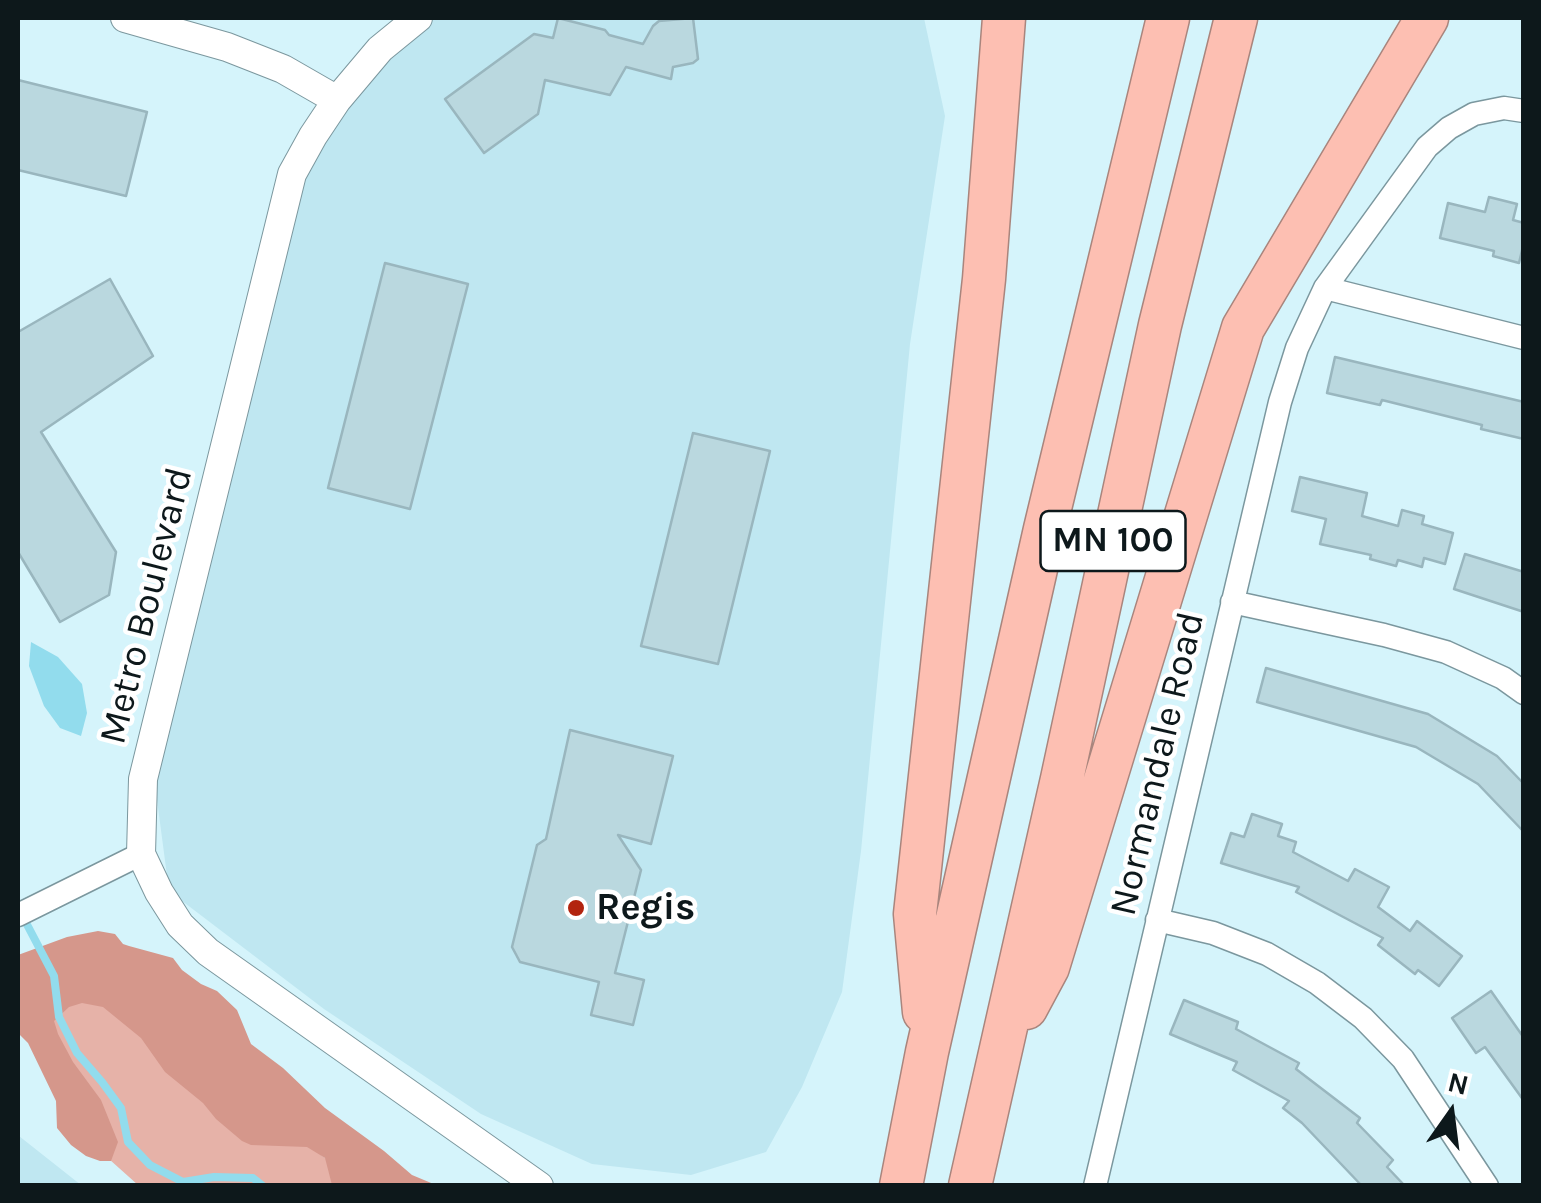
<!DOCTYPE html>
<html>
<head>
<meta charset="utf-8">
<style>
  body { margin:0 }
  #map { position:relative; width:1541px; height:1203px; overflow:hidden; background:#d5f4fb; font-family:Karla,sans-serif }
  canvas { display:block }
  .frame { position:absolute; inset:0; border:20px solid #0d181b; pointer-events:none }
  .north { position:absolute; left:1401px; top:1063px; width:100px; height:100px; -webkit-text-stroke:8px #fff; paint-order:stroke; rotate:14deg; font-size:28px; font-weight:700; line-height:40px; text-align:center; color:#0d181b }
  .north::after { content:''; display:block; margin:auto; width:35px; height:45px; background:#0d181b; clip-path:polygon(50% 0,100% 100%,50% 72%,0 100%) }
</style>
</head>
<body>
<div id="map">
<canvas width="1541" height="1203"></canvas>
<div class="frame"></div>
<div class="north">N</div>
</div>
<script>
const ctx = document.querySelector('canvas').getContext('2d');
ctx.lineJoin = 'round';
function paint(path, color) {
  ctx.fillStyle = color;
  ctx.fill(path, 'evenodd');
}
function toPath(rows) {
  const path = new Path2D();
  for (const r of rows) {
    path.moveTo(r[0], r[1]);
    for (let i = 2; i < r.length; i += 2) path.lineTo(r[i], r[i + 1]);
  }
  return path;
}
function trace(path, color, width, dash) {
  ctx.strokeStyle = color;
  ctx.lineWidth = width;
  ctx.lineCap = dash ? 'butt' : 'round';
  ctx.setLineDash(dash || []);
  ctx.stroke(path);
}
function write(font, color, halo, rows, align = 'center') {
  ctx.font = font + ' Karla,sans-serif';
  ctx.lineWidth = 9;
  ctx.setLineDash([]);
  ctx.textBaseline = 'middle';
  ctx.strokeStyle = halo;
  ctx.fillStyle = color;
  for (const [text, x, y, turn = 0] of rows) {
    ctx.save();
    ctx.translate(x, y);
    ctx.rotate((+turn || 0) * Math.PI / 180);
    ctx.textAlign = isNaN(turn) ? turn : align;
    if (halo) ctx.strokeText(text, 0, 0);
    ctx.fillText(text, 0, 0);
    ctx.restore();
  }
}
paint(toPath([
  [429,18,924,18,945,116,910,344,861,851,842,992,802,1087,766,1152,691,1175,592,1164,481,1114,324,1009,169,891,154,777,315,127],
  [18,1133,19,1136,81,1185,18,1185]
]), '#bfe7f1');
paint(toPath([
  [69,966,325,1158,365,1185,138,1185,100,1151,29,999]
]), '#e6b2a8');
paint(toPath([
  [98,931,115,934,123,944,129,946,173,958,182,970,201,984,217,991,237,1010,251,1044,283,1068,325,1108,384,1151,412,1175,436,1185,332,1185,325,1158,307,1147,251,1145,242,1141,216,1119,203,1103,165,1072,141,1038,103,1007,82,1003,69,1007,54,1021,58,1034,73,1062,101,1100,118,1142,111,1161,100,1161,86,1156,71,1145,57,1128,56,1101,28,1043,18,1033,18,955,67,937]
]), '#d5978b');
paint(toPath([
  [31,642,58,657,82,684,87,713,81,736,60,728,44,706,29,666]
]), '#92dced');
trace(toPath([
  [22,915,54,976,59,1017,77,1053,102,1082,121,1108,128,1142,150,1165,183,1182,214,1177,253,1178,263,1186]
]), '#92dced', 8);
const building = toPath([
  [558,18,605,30,609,35,643,44,653,26,659,21,693,18,698,59,693,63,673,67,671,79,626,67,610,95,545,80,538,114,484,153,445,99,534,34,553,38,558,18],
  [18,80,147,112,126,196,18,170,18,80],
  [1489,197,1517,204,1513,220,1524,223,1524,242,1519,263,1493,256,1494,251,1440,238,1448,203,1485,212,1489,197],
  [385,263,468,284,410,509,328,488,385,263],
  [110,279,153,356,41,432,116,552,109,595,60,622,18,552,18,332,110,279],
  [1335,357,1524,402,1524,439,1481,429,1482,425,1382,400,1380,405,1327,393,1335,357],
  [693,433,770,451,718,664,641,646,693,433],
  [1300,477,1367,493,1362,516,1398,526,1402,510,1424,516,1422,524,1453,533,1445,564,1424,558,1422,567,1398,560,1396,566,1370,559,1371,555,1320,544,1326,519,1292,511,1300,477],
  [1465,554,1524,572,1524,612,1454,589,1465,554],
  [1266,668,1428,714,1497,756,1524,784,1524,832,1478,784,1416,747,1257,702,1266,668],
  [570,730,673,756,651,844,618,835,641,870,615,973,644,980,633,1025,591,1015,599,982,520,962,512,947,537,845,546,839,570,730],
  [1252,814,1282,824,1278,836,1296,842,1293,852,1348,881,1355,869,1389,887,1378,907,1410,931,1417,921,1462,956,1439,986,1418,970,1415,974,1378,945,1383,938,1296,892,1299,887,1221,863,1231,833,1244,837,1252,814],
  [1491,991,1524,1038,1524,1101,1485,1047,1476,1053,1452,1018,1491,991],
  [1184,1000,1238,1022,1236,1029,1299,1063,1296,1069,1360,1118,1357,1123,1393,1160,1387,1167,1405,1186,1362,1186,1302,1123,1283,1108,1289,1101,1233,1070,1237,1062,1170,1034,1184,1000]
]);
paint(building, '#bad8df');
trace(building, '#99b6be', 2.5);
const minor = toPath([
  [1325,288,1524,338],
  [1232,602,1384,635,1446,652,1503,678,1524,693],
  [18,915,141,854],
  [1157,920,1213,933,1267,954,1317,983,1363,1018,1403,1059,1487,1186],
  [1095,1186,1280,402,1297,348,1325,288,1427,147,1449,128,1474,114,1504,108,1524,111]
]);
const tertiary = toPath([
  [125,18,227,47,283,69,337,100],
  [418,18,380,49,337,100,313,136,292,174,143,779,141,854,159,892,180,925,208,952,539,1186]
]);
const motorway = toPath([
  [1026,1008,1048,967,1243,328,1427,18],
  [924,1012,915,914,984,279,1004,18],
  [901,1186,927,1052,1045,529,1168,18],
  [970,1186,1062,779,1160,325,1236,18]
]);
trace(minor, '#7b979e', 25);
trace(tertiary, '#7b979e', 30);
trace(motorway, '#a9857d', 45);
trace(minor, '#fff', 22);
trace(tertiary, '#fff', 28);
trace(motorway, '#fdbfb2', 42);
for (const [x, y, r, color] of [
  [576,908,10,"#b2240f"]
]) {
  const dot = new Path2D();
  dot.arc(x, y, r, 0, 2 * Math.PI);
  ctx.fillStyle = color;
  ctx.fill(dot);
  trace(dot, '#fff', 4);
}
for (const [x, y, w] of [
  [1113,541,145]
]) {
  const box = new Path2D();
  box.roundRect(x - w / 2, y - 30, w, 60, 8);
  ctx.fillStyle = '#fff';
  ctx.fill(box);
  trace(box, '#0d181b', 2.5);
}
write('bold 35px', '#0d181b', null, [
  ["MN 100",1113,541]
]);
write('38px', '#0d181b', '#fff', [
  ["Metro Boulevard",147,606,-76],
  ["Normandale Road",1158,764,-77]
]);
write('bold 38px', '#0d181b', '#fff', [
  ["Regis",596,908]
], 'left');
</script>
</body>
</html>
